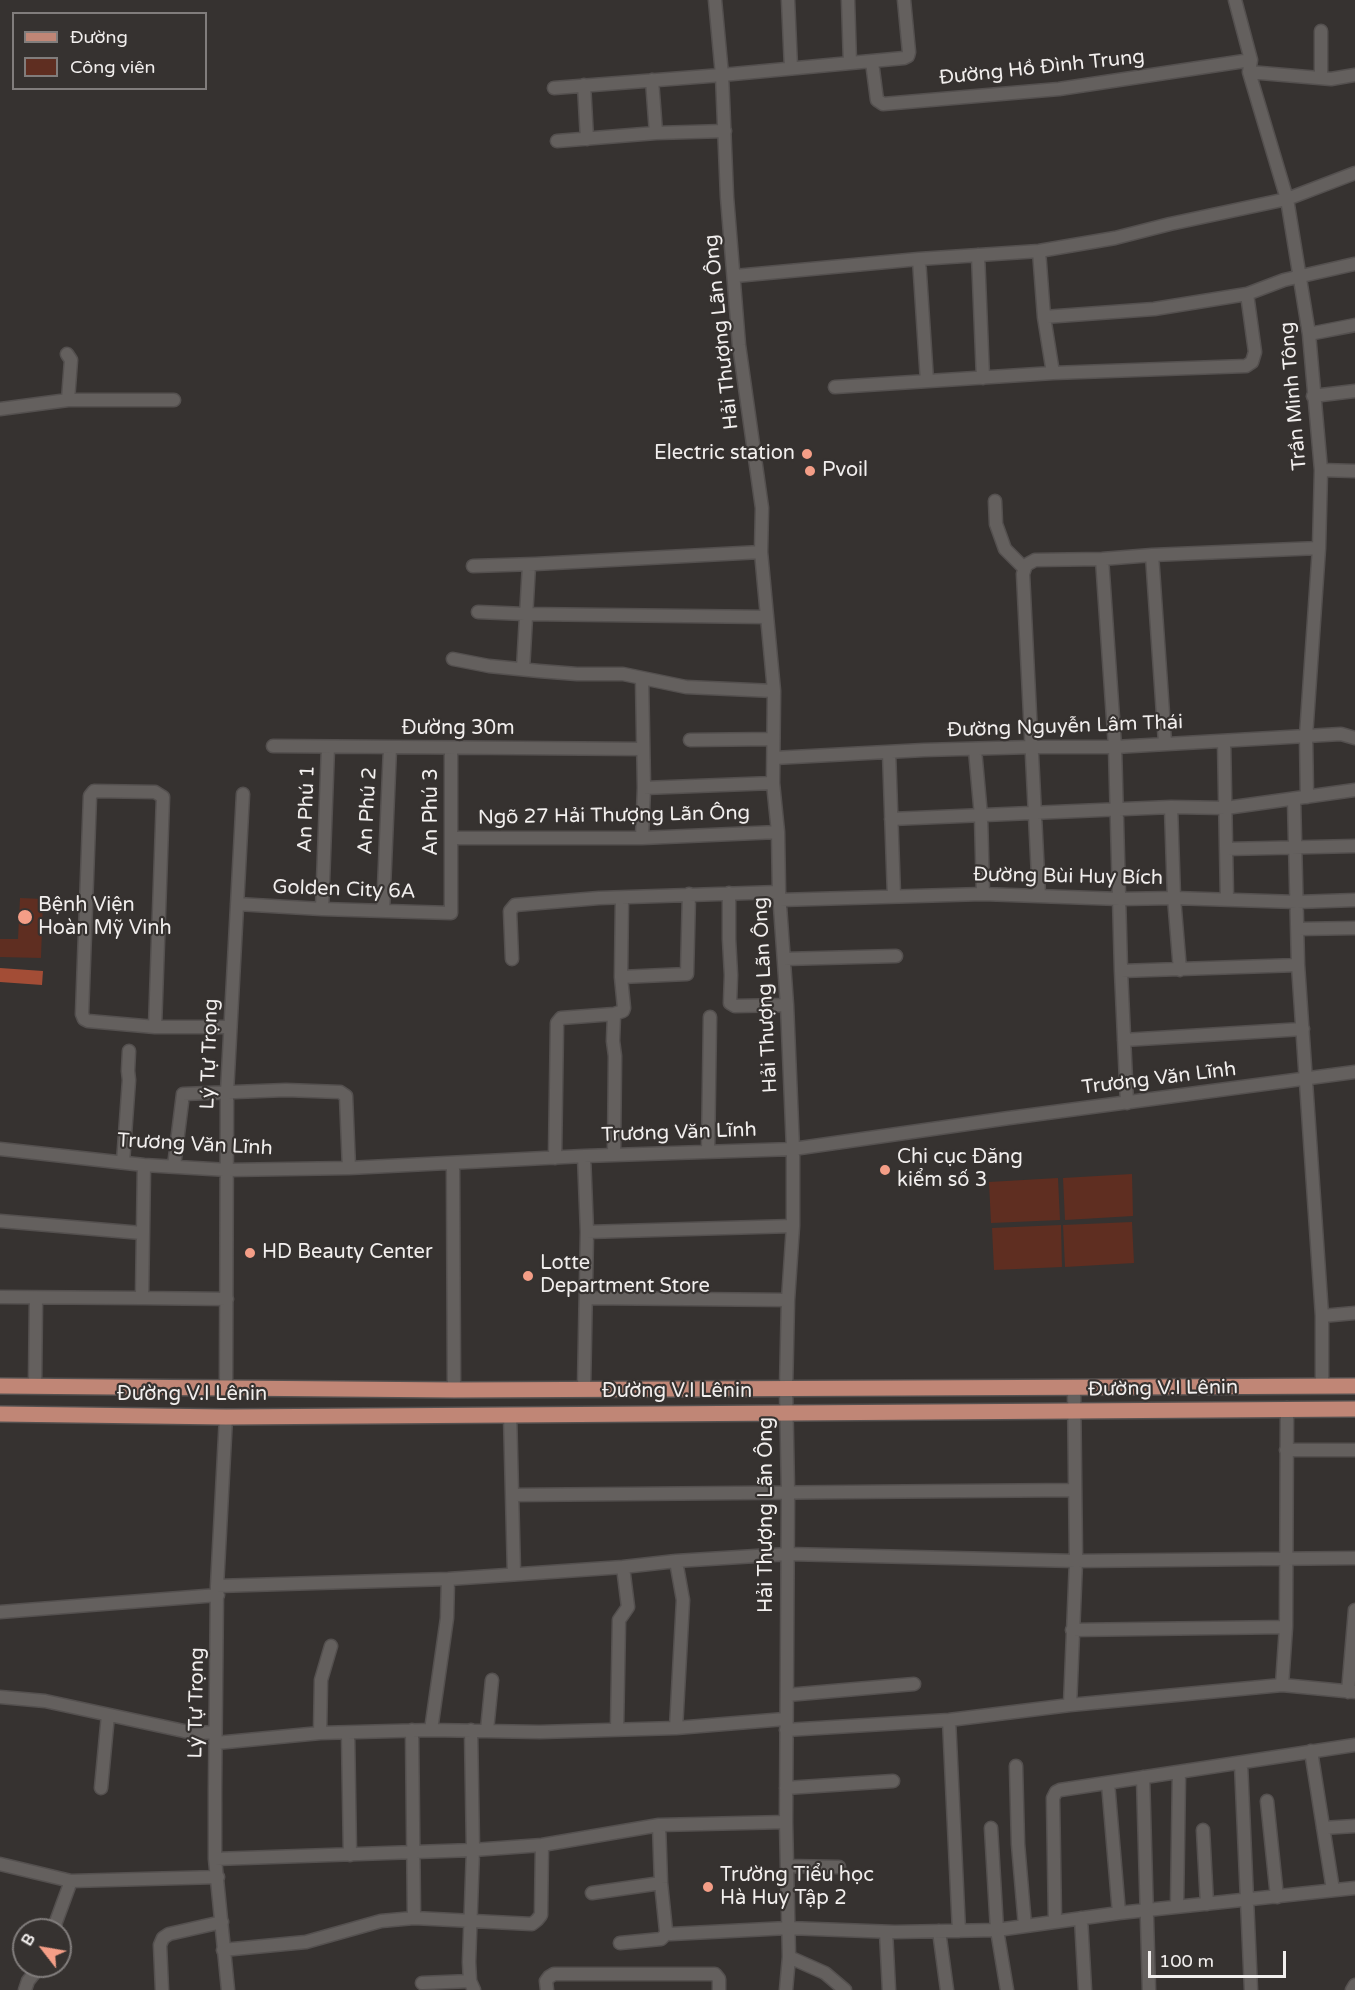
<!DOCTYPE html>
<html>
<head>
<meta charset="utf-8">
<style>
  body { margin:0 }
  #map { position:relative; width:1355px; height:1990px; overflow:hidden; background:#363230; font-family:"Varela Round",sans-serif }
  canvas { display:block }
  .legend { position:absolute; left:12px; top:12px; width:195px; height:78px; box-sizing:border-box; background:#363230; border:2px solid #817d7c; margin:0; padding:8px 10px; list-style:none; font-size:18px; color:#f1eeed }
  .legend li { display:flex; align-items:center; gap:12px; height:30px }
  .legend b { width:30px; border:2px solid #817d7c }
  .north { position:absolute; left:12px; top:1918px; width:60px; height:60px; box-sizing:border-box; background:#363230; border:2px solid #817d7c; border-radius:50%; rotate:301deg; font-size:16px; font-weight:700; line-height:24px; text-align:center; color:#f1eeed }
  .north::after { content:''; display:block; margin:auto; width:21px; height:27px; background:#f49e87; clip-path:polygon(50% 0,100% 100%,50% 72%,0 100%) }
  .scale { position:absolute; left:1148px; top:1951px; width:138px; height:27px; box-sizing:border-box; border:3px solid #f1eeed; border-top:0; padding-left:8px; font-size:18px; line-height:21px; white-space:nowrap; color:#f1eeed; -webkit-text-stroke:4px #363230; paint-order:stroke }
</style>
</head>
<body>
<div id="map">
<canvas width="1355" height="1990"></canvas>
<ul class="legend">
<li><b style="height:8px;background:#c08676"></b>Đường</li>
<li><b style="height:16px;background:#5f2e21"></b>Công viên</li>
</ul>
<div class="north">B</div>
<div class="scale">100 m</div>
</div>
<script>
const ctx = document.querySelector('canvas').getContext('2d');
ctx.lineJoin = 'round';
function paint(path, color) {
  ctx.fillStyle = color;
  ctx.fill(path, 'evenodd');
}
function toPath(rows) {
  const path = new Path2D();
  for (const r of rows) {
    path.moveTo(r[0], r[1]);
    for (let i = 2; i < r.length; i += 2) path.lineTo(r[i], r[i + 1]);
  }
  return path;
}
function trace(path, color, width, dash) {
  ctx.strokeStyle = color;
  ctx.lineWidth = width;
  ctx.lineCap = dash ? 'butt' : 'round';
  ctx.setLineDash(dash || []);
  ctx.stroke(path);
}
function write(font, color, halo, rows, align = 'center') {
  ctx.font = font + ' "Varela Round",sans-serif';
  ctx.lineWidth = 4.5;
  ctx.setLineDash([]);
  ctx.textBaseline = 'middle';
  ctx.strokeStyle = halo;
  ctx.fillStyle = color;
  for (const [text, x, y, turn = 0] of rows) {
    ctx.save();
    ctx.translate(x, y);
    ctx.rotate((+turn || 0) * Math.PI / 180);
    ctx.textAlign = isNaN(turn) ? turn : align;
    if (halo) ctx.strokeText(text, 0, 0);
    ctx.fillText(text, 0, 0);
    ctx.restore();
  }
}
paint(toPath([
  [20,898,43,899,41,958,0,957,0,939,18,939],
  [1132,1174,1133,1216,1065,1220,1063,1178],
  [1058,1178,1060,1220,991,1223,989,1182],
  [1132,1222,1134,1263,1065,1267,1063,1225],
  [1061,1225,1062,1267,994,1270,992,1228]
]), '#5f2e21');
paint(toPath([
  [0,968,43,971,42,985,0,982]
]), '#a34d36');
const minor = toPath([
  [715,0,722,75,727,197,739,345,762,508,761,552,774,691,773,783,778,832,779,892,787,1005,793,1149,793,1226,788,1300,786,1389,788,1492,786,1822,789,1957,786,1990],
  [788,0,791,68],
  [848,0,850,63],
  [1235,0,1251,60,1249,72,1287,199,1309,334,1321,470,1319,548,1306,736,1307,797],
  [1321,31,1321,77],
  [872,62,877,100,883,104,1059,89,1251,60],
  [1249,72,1331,79,1355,75],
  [652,80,656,133],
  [584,85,587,139],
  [554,88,722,75,904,58,908,56,909,52,904,0],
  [557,141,656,133,725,131],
  [1039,251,1044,317,1053,373],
  [978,255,983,378],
  [919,259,927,381],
  [735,276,919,259,1039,251,1115,238,1170,224,1287,199,1355,173],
  [1044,317,1154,309,1247,294,1284,280,1354,264],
  [1309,334,1355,325],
  [67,354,71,360,68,400],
  [835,387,1053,373,1246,366,1252,362,1255,352,1247,294],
  [1313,396,1355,391],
  [0,409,68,400,174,400],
  [1321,470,1355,471],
  [995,501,996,524,1005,549,1024,568],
  [1152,555,1165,743],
  [1102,559,1115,747,1121,971,1127,1103],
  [473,566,535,564,761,552],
  [478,612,525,614,767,617],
  [453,659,489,666,539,671,577,674,623,674,686,687,774,691],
  [523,669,529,565],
  [642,678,644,788,642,838],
  [690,740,772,739],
  [1224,741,1227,899],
  [273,746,643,749],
  [975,750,981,816,983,894],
  [889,752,894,896],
  [774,758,924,750,1032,747,1115,747,1341,734,1355,738],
  [644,788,773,783],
  [1294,799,1298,965,1322,1316,1322,1386],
  [1171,807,1174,898,1180,970],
  [891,819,1171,807,1226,808,1355,790],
  [451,838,642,838,778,832],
  [1227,849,1355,846],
  [729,893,729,939,731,975,730,1003,735,1006,787,1005],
  [1039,896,1023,574,1026,565,1035,560,1102,559,1152,555,1319,548],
  [780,900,983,894,1120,899,1174,898,1297,902,1355,900],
  [237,904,322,909,451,913,451,748],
  [322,909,328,747],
  [383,911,390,748],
  [1298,929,1355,928],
  [512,959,510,911,515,905,599,898,779,892],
  [784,959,896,956],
  [1121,971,1298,965],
  [621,977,687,974,689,894],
  [155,1027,163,797,155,792,94,791,90,796,82,1014,84,1019,88,1021,155,1027,229,1027],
  [1124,1040,1303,1029],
  [0,1149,144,1165,228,1170,349,1168,584,1156,793,1149,1009,1118,1355,1072],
  [708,1152,710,1017],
  [614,1155,615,1056,613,1041,614,1014],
  [555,1158,557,1023,561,1018,614,1014,623,1011,624,1008,621,977,622,898],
  [123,1162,129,1080,128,1071,129,1051],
  [453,1164,454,1390],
  [174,1166,183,1094,286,1090,340,1092,346,1096,349,1168],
  [0,1221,142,1233],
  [587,1232,793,1226],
  [0,1297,142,1298,144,1165],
  [142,1298,227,1299],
  [587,1298,788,1300],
  [1322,1316,1355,1313],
  [35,1386,36,1298],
  [584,1388,587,1232,584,1156],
  [226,1389,227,1092,243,794],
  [510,1414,514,1574],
  [226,1417,217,1586,215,1788,215,1859,228,1990],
  [1286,1450,1355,1450],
  [512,1495,1074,1490],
  [676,1561,683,1600,676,1728],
  [217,1586,448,1579,623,1567,676,1561,788,1554,1076,1561,1355,1558],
  [0,1612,218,1595],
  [1072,1630,1286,1627],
  [1282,1685,1286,1627,1287,1408],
  [1348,1692,1355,1610],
  [787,1695,914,1684],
  [0,1697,45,1701,184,1731,198,1733,215,1732],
  [1070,1705,1076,1561,1074,1388],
  [949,1720,959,1931],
  [617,1729,619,1620,628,1607,623,1567],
  [412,1730,414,1918],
  [431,1730,447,1618,448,1579],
  [471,1730,473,1850,469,1962,470,1981,474,1990],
  [487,1730,492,1680],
  [786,1730,949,1720,1070,1705,1282,1685,1355,1692],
  [320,1733,321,1680,331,1646],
  [348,1733,350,1855],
  [216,1743,320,1733,431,1730,540,1732,676,1728,785,1719],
  [1311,1751,1333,1890],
  [1241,1764,1251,1990],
  [1016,1766,1018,1844,1025,1926],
  [1143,1777,1149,1990],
  [1108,1783,1119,1913],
  [101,1788,108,1715],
  [786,1788,893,1781],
  [1267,1801,1277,1897],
  [659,1825,661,1883,666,1931,671,1934,788,1928,895,1932,997,1930,1119,1913,1355,1888],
  [991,1828,997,1930,1007,1990],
  [1323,1828,1355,1826],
  [1203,1830,1207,1904],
  [215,1859,473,1850,542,1845,659,1825,786,1822],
  [0,1864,71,1881,218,1877],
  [787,1866,839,1867],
  [592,1893,661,1883],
  [1177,1907,1179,1773],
  [1081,1918,1085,1990],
  [1055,1921,1053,1798,1056,1792,1060,1790,1355,1745],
  [53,1930,71,1881],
  [939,1931,947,1990],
  [886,1932,889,1990],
  [620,1943,661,1939,667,1933],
  [223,1950,306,1942,381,1921,414,1918,532,1924,537,1920,541,1915,542,1845],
  [789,1957,825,1973,845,1990],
  [422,1983,470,1981],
  [25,1990,28,1981,40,1966],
  [162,1990,160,1945,163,1938,169,1934,222,1922],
  [547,1990,546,1981,549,1977,554,1974,715,1974,719,1979,719,1990],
  [1352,1990,1355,1985]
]);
const major = toPath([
  [0,1386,454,1390,1355,1386],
  [0,1414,226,1417,1355,1409]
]);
trace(minor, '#54504f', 15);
trace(major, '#54504f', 18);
trace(minor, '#64605e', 12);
trace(major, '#c08676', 15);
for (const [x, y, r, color] of [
  [807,454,6,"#f49e87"],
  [810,471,6,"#f49e87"],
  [25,917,8,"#f49e87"],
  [885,1170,6,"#f49e87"],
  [250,1253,6,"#f49e87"],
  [528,1276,6,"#f49e87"],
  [708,1887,6,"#f49e87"]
]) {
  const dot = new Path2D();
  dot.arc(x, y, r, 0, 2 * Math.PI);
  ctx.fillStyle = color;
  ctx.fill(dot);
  trace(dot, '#363230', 2);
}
write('20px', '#f1eeed', '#363230', [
  ["Đường Hồ Đình Trung",1042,68,-6],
  ["Hải Thượng Lãn Ông",722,332,-96],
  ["Trần Minh Tông",1294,396,-95],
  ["Đường Nguyễn Lâm Thái",1065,727,-2],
  ["Đường 30m",458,729],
  ["An Phú 1",307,809,-88],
  ["An Phú 2",368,811,-87],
  ["An Phú 3",432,812,-90],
  ["Ngõ 27 Hải Thượng Lãn Ông",614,816,-1],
  ["Đường Bùi Huy Bích",1068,877,1],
  ["Golden City 6A",344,890,2],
  ["Hải Thượng Lãn Ông",766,995,-93],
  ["Lý Tự Trọng",210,1054,-88],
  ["Trương Văn Lĩnh",1159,1079,-7],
  ["Trương Văn Lĩnh",679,1133,-2],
  ["Trương Văn Lĩnh",195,1145,3],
  ["Đường V.I Lênin",1163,1389,-1],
  ["Đường V.I Lênin",677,1392],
  ["Đường V.I Lênin",192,1395],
  ["Hải Thượng Lãn Ông",767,1515,-90],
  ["Lý Tự Trọng",197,1703,-89]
]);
write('20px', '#f1eeed', '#363230', [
  ["Electric station",795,454,"right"],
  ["Pvoil",822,471],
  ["Bệnh Viện",38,906],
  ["Hoàn Mỹ Vinh",38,929],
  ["Chi cục Đăng",897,1158],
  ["kiểm số 3",897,1181],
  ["HD Beauty Center",262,1253],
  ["Lotte",540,1264],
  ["Department Store",540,1287],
  ["Trường Tiểu học",720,1876],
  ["Hà Huy Tập 2",720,1899]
], 'left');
</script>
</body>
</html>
